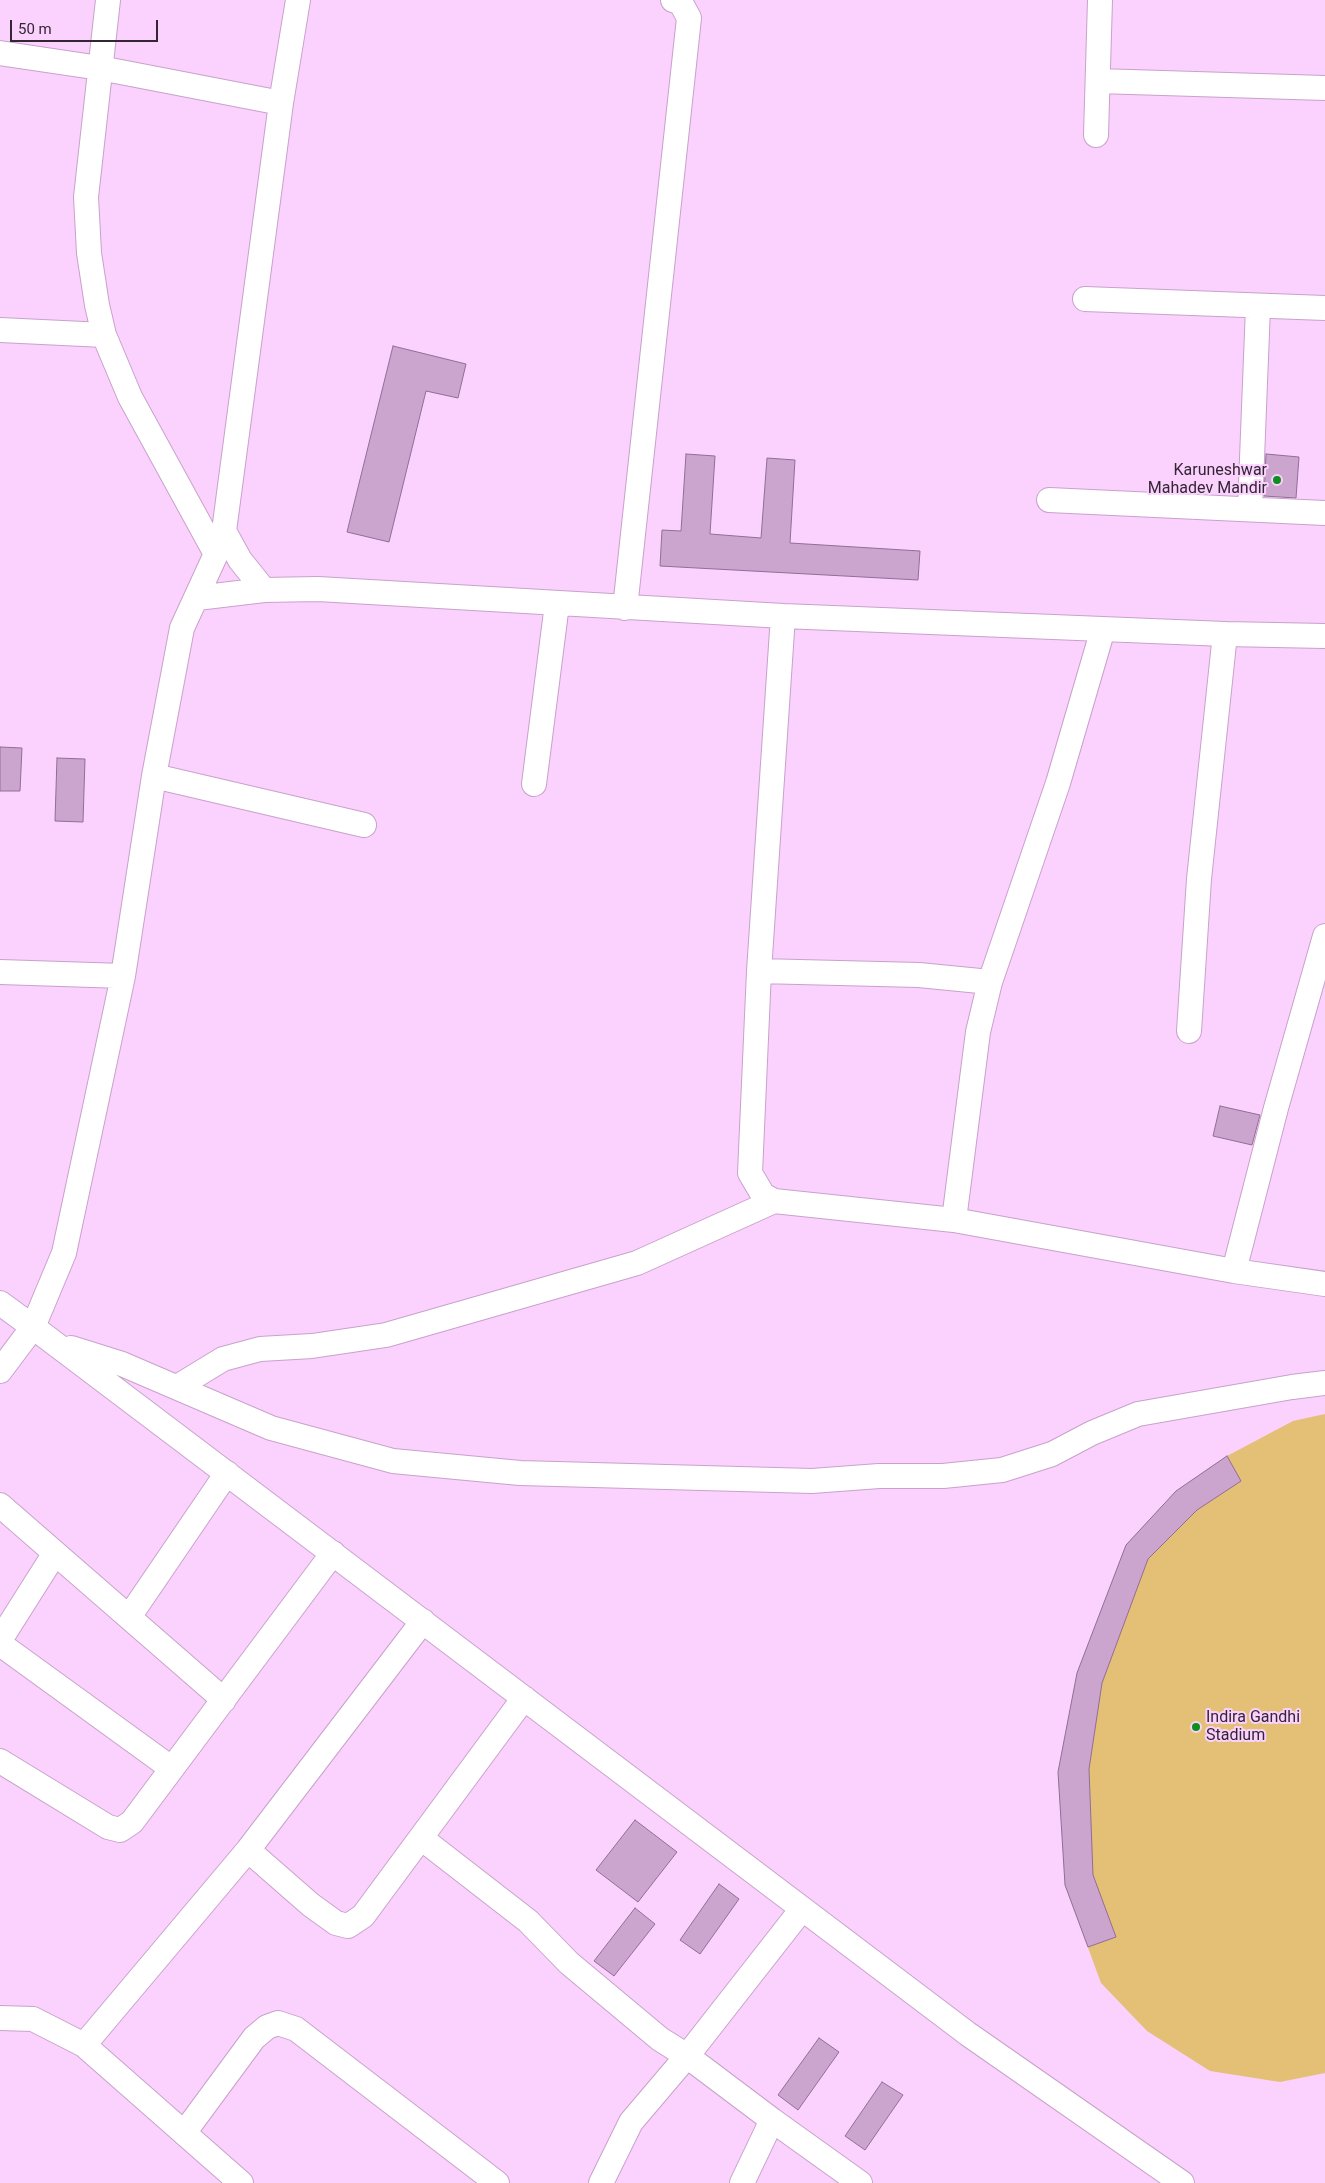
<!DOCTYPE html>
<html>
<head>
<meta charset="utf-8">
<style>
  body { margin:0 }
  #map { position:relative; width:1325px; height:2183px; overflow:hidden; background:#fad2fd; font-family:Roboto,sans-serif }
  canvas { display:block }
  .scale { position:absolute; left:10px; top:20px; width:148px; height:22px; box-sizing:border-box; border:2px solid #342535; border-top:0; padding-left:6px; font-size:15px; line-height:18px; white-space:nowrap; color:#342535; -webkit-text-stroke:4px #fad2fd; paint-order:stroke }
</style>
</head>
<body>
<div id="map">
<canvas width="1325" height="2183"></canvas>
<div class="scale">50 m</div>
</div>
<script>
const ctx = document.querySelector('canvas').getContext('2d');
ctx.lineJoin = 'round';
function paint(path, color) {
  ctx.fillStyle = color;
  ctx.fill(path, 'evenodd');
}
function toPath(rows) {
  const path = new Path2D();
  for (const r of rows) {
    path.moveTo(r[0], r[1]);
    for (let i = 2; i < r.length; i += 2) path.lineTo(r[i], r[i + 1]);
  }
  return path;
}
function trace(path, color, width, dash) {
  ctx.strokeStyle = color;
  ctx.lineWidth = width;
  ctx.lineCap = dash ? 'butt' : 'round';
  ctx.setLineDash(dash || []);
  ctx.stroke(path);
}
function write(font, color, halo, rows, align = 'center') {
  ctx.font = font + ' Roboto,sans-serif';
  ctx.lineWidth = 4;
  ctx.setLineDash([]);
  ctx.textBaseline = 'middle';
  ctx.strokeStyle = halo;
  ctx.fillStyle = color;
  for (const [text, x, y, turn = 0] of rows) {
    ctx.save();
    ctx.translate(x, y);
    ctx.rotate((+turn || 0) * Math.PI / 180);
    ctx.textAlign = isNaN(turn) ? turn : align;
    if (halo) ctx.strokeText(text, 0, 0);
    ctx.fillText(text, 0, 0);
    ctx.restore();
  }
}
paint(toPath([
  [1325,1414,1325,2073,1280,2082,1210,2071,1147,2031,1101,1983,1065,1885,1083,1659,1126,1545,1176,1491,1227,1456,1293,1421]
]), '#e4bf76');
const building = toPath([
  [393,346,466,364,458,398,426,391,389,542,347,532,393,346],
  [686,454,715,456,710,534,761,538,767,458,795,460,790,543,920,551,918,580,660,566,662,530,681,531,686,454],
  [1266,454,1299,457,1296,498,1264,496,1266,454],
  [0,747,22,748,20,791,0,791,0,747],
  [57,758,85,759,83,822,55,821,57,758],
  [1220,1106,1260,1115,1252,1145,1213,1136,1220,1106],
  [1227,1456,1241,1481,1197,1510,1148,1559,1102,1683,1089,1769,1093,1875,1116,1937,1088,1947,1065,1885,1058,1772,1077,1673,1126,1545,1176,1491,1227,1456],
  [635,1820,677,1852,638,1902,596,1870,635,1820],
  [719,1884,739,1899,700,1954,680,1940,719,1884],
  [635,1908,655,1924,614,1976,594,1961,635,1908],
  [819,2038,839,2052,798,2110,778,2095,819,2038],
  [882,2082,903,2095,865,2150,845,2136,882,2082]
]);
paint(building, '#cba5ce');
trace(building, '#916e95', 1);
const minor = toPath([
  [108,0,86,197,89,253,97,305,104,335,130,397,216,554],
  [0,53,100,68,281,103],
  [1098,81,1325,88],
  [1096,135,1100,0],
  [1085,299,1325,308],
  [0,330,104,335],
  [1049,500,1325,513],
  [1250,509,1258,307],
  [224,531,240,560,264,590],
  [197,598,264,590,318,589,783,616,1225,634,1325,636],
  [625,608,689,18,681,3,673,0],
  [783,616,759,971,750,1173,763,1195,774,1201,954,1220,1234,1271,1325,1284],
  [154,776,364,825],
  [534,784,557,604],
  [759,971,919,975,990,982],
  [0,972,123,976],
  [1189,1031,1199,879,1225,634],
  [954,1220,978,1032,990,982,1058,783,1103,629],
  [1234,1271,1276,1108,1325,936],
  [0,1303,33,1327,968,2034,1182,2183],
  [71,1348,122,1364,271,1428,393,1461,520,1473,812,1481,879,1476,943,1476,1002,1470,1052,1454,1092,1433,1138,1414,1292,1387,1325,1383],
  [0,1371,33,1327,64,1253,123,976,154,776,182,628,216,554,224,531,281,103,298,0],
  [177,1387,223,1359,260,1349,312,1346,386,1335,637,1263,774,1201],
  [0,1505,224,1700],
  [129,1617,227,1473],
  [0,1640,55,1553],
  [0,1644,171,1768],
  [0,1761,108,1827,120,1830,132,1822,333,1553],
  [421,1838,528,1921,569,1963,660,2039,687,2056,772,2120,860,2183],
  [248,1850,311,1905,336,1923,348,1926,363,1916,524,1698],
  [0,2018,33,2019,84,2045,241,2183],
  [84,2045,248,1850,423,1621],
  [184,2133,254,2038,267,2027,278,2023,296,2029,497,2183],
  [601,2183,631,2122,687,2056,802,1909],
  [742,2183,772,2120]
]);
trace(minor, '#c8a2cb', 26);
trace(minor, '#fff', 24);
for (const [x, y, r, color] of [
  [1277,480,5,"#0b8f1e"],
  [1196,1727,5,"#0b8f1e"]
]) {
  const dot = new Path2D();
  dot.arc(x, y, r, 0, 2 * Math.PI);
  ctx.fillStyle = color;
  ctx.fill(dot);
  trace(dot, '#fad2fd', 2);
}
write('16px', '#342535', '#fad2fd', [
  ["Karuneshwar",1267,471],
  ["Mahadev Mandir",1267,489],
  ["Indira Gandhi",1206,1718,"left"],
  ["Stadium",1206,1736,"left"]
], 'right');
</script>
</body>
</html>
